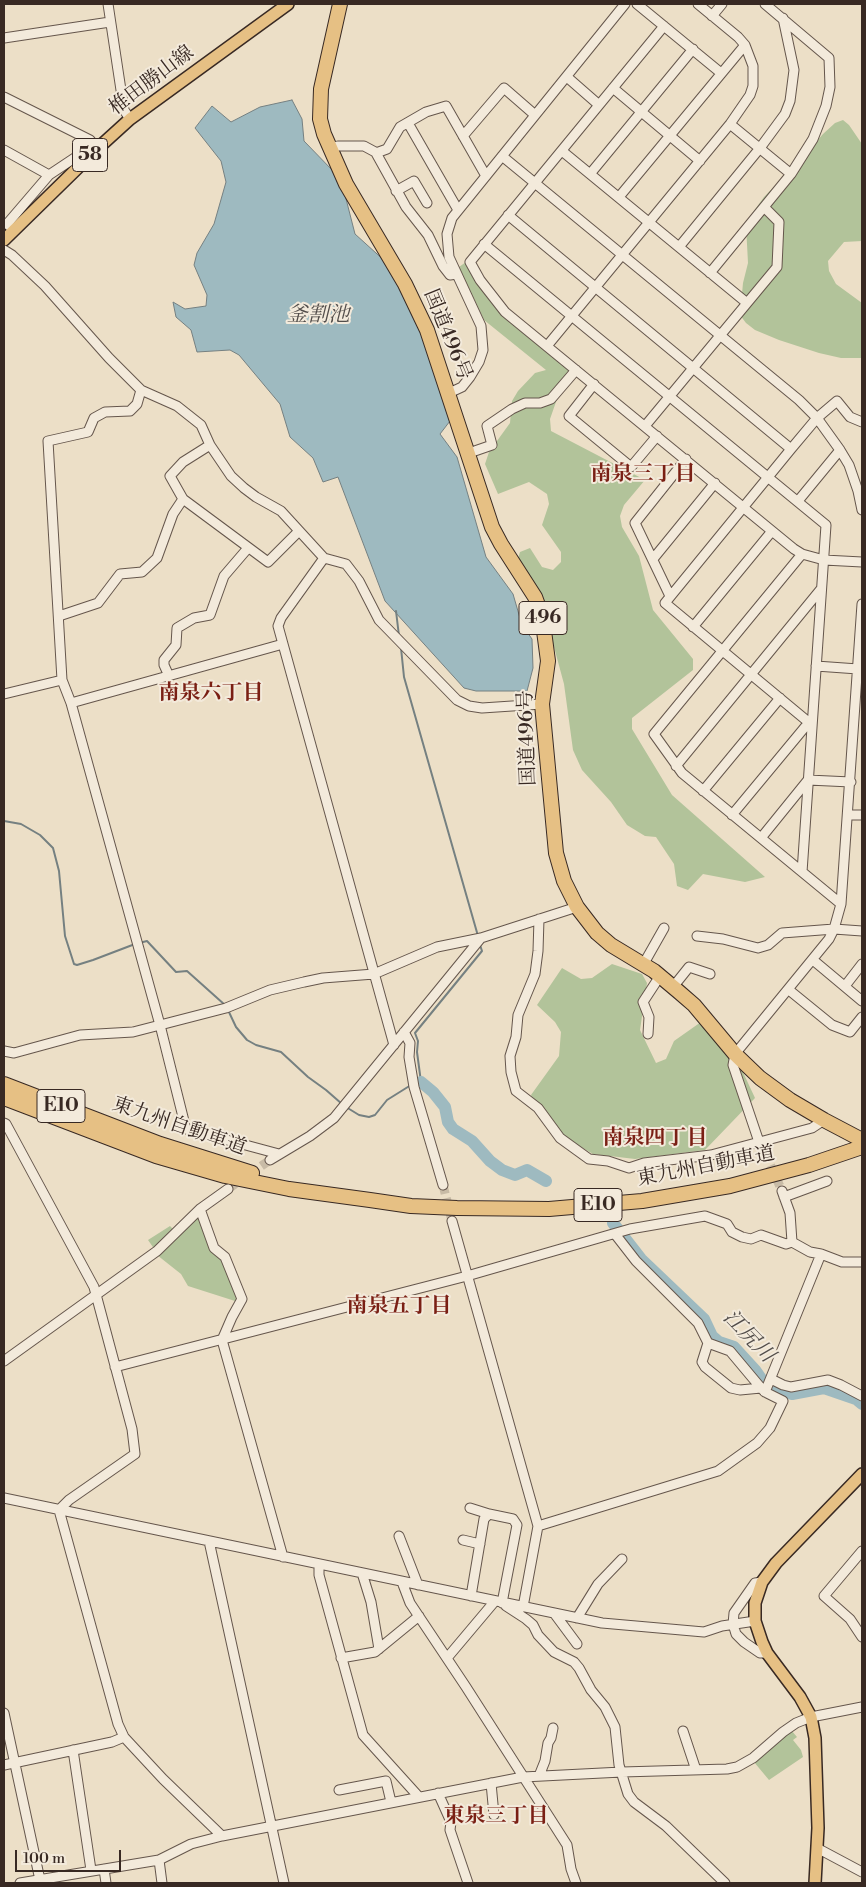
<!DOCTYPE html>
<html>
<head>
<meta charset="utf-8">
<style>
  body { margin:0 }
  #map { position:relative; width:866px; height:1887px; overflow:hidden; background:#ecdfc7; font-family:"Libre Bodoni",serif }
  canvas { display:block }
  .frame { position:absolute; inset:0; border:5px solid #382923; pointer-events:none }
  .scale { position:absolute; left:15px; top:1850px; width:106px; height:22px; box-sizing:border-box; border:2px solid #382923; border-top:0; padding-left:6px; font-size:15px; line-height:18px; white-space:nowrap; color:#382923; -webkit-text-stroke:4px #f3eadb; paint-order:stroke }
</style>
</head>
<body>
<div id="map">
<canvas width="866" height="1887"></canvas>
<div class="frame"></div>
<div class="scale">100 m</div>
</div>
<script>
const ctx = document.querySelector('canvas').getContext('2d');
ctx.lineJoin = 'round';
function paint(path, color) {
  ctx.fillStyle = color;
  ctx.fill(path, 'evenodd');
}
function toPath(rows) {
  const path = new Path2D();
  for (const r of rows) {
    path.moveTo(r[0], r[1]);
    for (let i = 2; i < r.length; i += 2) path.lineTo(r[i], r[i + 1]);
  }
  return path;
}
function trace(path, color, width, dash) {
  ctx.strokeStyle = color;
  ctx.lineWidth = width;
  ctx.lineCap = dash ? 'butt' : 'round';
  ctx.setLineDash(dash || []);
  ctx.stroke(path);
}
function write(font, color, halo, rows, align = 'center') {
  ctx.font = font + ' "Libre Bodoni","Noto Serif JP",serif';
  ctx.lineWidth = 4;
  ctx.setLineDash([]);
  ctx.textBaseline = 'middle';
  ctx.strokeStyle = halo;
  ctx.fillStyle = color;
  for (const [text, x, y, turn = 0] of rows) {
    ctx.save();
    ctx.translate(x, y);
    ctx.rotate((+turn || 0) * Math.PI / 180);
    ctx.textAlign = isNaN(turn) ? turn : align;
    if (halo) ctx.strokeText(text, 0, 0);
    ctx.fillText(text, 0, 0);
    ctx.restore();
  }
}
paint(toPath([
  [843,120,849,125,862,144,862,241,844,242,828,261,829,271,836,284,862,303,862,358,841,358,819,353,779,340,755,330,746,323,740,315,743,283,748,263,746,225,751,215,764,197,804,156,823,134,835,123],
  [466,262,495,307,574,373,557,399,550,419,551,431,645,480,624,505,620,516,622,527,639,556,653,610,693,659,693,670,632,718,632,729,672,795,765,877,745,882,703,874,688,890,677,886,674,864,656,837,645,836,627,825,611,802,582,770,573,750,564,684,544,610,517,562,520,552,530,548,542,567,553,570,561,562,561,552,542,525,549,504,547,494,529,482,498,494,485,464,489,452,510,423,512,401,518,391,535,373,546,370,484,320,459,267],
  [612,964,642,974,647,983,640,1030,656,1063,666,1059,674,1041,701,1022,741,1068,755,1098,705,1150,635,1159,593,1154,564,1137,535,1106,531,1095,559,1056,561,1032,555,1022,537,1005,562,968,581,979,592,978],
  [198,1215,223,1260,238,1297,235,1301,188,1286,181,1274,157,1255],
  [170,1226,175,1231,155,1250,148,1240],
  [791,1730,797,1737,793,1740,801,1750,803,1757,769,1780,754,1762]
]), '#b2c39a');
const water = toPath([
  [292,100,302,119,304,141,334,172,344,191,355,234,387,263,420,327,450,421,440,434,457,457,486,557,513,594,522,625,532,639,533,668,527,691,476,691,464,688,385,601,338,477,323,482,313,458,290,437,280,404,239,355,230,350,197,352,191,330,176,317,173,302,185,309,206,306,207,295,194,265,197,253,214,224,226,182,221,161,195,128,212,106,231,122,260,107,292,100]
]);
paint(water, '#9ebac0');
trace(water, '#758081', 1);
trace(toPath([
  [396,611,399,636],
  [401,648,404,677,478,936],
  [4,821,21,824,40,835,53,848,59,871,65,936,74,964,77,965,93,960,135,944],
  [139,943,147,941,176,972,187,971,225,1005],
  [228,1010,236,1027,247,1040,256,1045,281,1052,308,1077,326,1090,342,1104],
  [418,1083,421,1082,417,1052,418,1041,415,1033,482,951,480,945],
  [346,1107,359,1115,369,1117,375,1115,387,1100,411,1085]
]), '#758081', 2);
trace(toPath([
  [421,1082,433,1092,445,1107,448,1122,453,1129,472,1141,490,1161,502,1170,515,1175,527,1170,546,1181],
  [613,1223,641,1259,704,1319,712,1336,719,1342,734,1347,755,1370,762,1380,773,1388,792,1394,824,1388,856,1399,862,1404]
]), '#9ebac0', 12);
trace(toPath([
  [765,1153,782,1191],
  [443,1185,452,1221],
  [228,1189,270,1160]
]), '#c8bba6', 9, [9, 4.5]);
const minor = toPath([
  [108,4,124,110,130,119],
  [637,4,721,73],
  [712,16,722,4],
  [664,26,470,262,480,280,505,312,794,549,802,554,824,560,862,562],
  [4,38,110,22],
  [567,77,599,105],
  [613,88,700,161],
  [4,97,90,140,97,149],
  [408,123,458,210],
  [730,124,791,174],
  [463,136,504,88,535,115],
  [329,148,338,146,364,146,377,153],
  [4,150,49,175],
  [562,151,747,303],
  [502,156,799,400,817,418,840,450,849,465,858,491,862,510],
  [590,174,693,49],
  [396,191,414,181,427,203],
  [619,197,745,45],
  [508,215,791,449],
  [14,230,7,224,49,175,76,157,83,162],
  [484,244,826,525,802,872],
  [679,247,760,148,785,114,790,101,794,70,783,18],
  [4,250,12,255,45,286,109,358,141,390,177,406,201,425,210,445,231,476,244,488,256,497,281,511,324,558,346,564,359,581,379,620,457,700,469,706,482,708,542,704],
  [710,273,791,174,813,139,826,106,830,87,829,58,765,4],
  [456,274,450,275,443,266,428,235,406,207,376,153,387,149,400,127,426,112,446,106,486,176],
  [547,346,730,124,750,95,753,86,753,66,745,45,738,37,698,4],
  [594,384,569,416,631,467,657,436],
  [141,390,137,404,130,411,105,412,94,418,88,432,48,441,62,680,71,703,160,1025,186,1129,279,1154],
  [449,393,462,387,470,377,479,362,483,350,481,326,449,257,447,234,452,218,625,4],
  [645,426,777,267,779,222,764,207],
  [210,445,183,462,170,476,183,499,268,562,299,531],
  [469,453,492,445,487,426,512,409,525,403,540,403,551,399,576,370],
  [798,501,840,450],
  [802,554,654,734,682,773,841,904],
  [324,558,281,618,278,626,394,1045],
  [653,559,715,483],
  [670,596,635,523,686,459],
  [59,616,98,603,120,574,142,572,157,558,173,514,183,499],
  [693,627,772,531],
  [816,666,858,669],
  [169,676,164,665,164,660,176,645,177,628,194,618,210,615,224,576,248,548],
  [4,694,62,680],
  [71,703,283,644],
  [812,725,665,603,791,449,817,418,837,401,850,417,862,422],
  [676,766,821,589],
  [808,780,851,782],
  [703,791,780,698],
  [732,815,805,727,812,725],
  [848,815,862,815],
  [761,838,808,780],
  [539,919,538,951,535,974,518,1015,516,1037,510,1056,511,1072,516,1091,538,1108,560,1138,589,1159,608,1161,629,1168,644,1163,711,1155,812,1128,824,1120],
  [697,936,723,939,758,948,768,945,782,933,834,929,862,931],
  [813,960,862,1001],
  [643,965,664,928],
  [845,986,862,964],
  [673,987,689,967,710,974],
  [789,990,832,1025,850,1032,862,1017],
  [404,1032,410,1043,409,1057,414,1087,443,1185],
  [648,1034,649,1017,643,1002,660,976],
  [4,1051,14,1053,80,1035,133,1032,226,1008,270,990,304,982,323,978,374,974,437,947,481,938,577,907],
  [4,1123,6,1124,94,1287,132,1429,135,1454,69,1500,59,1510],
  [765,1153,759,1142,733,1065,735,1054,829,939,834,929,841,904,862,604],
  [270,1160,310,1136,334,1118,481,938],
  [784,1197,827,1181],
  [200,1209,214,1248,225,1257,242,1299,232,1317,222,1340,283,1557],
  [452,1221,538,1526,523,1607],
  [615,1234,636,1261,698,1323,708,1343,702,1362,705,1367,731,1388,740,1390,761,1388,765,1392],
  [821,1254,842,1262,862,1262],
  [708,1343,730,1351,761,1388],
  [4,1361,157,1251,200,1209,228,1189],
  [115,1367,467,1276,630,1229,705,1216,727,1224,732,1232,742,1237,751,1239,761,1235,786,1244,792,1242],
  [771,1379,783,1385,791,1387,828,1380,841,1385,862,1396],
  [4,1498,602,1623,704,1632,722,1626,755,1621],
  [470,1508,489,1514],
  [59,1510,118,1724,124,1737,163,1779,222,1836],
  [538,1526,718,1471,757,1443,770,1428,783,1401,765,1392,821,1254,810,1252,792,1242,790,1213,782,1191],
  [399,1536,418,1585],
  [463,1540,480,1544],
  [209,1541,284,1883],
  [862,1551,824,1596,850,1619,862,1637],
  [319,1564,319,1575,363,1735,419,1797],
  [362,1573,371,1602,379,1649],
  [402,1582,410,1603,466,1687,567,1845,571,1869,576,1883],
  [762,1582,755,1583,734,1613,733,1624,736,1634,744,1642,760,1653,767,1653],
  [471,1596,484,1519,489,1514,513,1519,517,1525,502,1603],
  [506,1606,526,1619,533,1625,538,1635,554,1652,574,1662,579,1668,591,1690,605,1707,615,1727,619,1765,628,1794,634,1802,666,1826,725,1883],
  [554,1613,577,1644],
  [577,1618,598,1584,622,1559],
  [341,1658,375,1652,419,1616],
  [447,1658,495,1601],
  [4,1713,40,1880],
  [683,1731,696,1770],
  [73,1750,91,1870],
  [4,1765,112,1742,124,1737],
  [539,1776,545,1761,548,1743,551,1738,553,1728],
  [491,1783,494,1815],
  [339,1790,386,1781,391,1802],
  [438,1793,451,1822,450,1830,468,1883],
  [817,1848,862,1872],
  [159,1860,162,1883],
  [104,1869,106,1883],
  [20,1883,159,1860,191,1844,222,1836,523,1777,622,1772,727,1769,737,1767,753,1758,783,1732,796,1723,811,1717,862,1707]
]);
const major = toPath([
  [4,240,97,149,130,119,288,4],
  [815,1883,818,1828,815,1738,811,1717,800,1697,767,1653,762,1642,755,1621,755,1603,762,1582,776,1563,862,1474]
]);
const highway = toPath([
  [340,4,321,89,320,119,324,134,346,184,405,284,427,330,492,527,501,544,535,597,542,616,548,661,542,704,556,853,564,881,577,907,597,933,611,945,654,971,679,992,694,1005,735,1054,760,1078,790,1100,824,1120,862,1140],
  [4,1084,160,1144,252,1173],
  [4,1098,156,1156,225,1176,289,1189,370,1200,411,1206,457,1208,549,1209,642,1201,730,1186,809,1165,862,1147]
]);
trace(minor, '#65564c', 11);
trace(major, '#382923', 14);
trace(highway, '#382923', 16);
trace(minor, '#f3eadb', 9);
trace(major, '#e6c084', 11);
trace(highway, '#e6c084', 14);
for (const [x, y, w] of [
  [90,155,35],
  [543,618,48],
  [61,1106,48],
  [598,1205,48]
]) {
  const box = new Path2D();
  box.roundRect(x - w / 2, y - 16.5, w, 33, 4);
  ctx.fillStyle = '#f3eadb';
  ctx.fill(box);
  trace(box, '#382923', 1);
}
write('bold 19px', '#382923', null, [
  ["58",90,155],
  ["496",543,618],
  ["E10",61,1106],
  ["E10",598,1205]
]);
write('20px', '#382923', '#f3eadb', [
  ["椎田勝山線",152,81,-37],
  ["国道496号",447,335,68],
  ["国道496号",528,738,-92],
  ["東九州自動車道",179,1127,19],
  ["東九州自動車道",706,1167,-11]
]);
write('italic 21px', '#524d4a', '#f3eadb', [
  ["釜割池",318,316],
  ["江尻川",748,1337,46]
]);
write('bold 21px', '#7a1f14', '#f3eadb', [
  ["南泉三丁目",643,475],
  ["南泉六丁目",211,694],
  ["南泉四丁目",655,1139],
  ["南泉五丁目",399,1307],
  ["東泉三丁目",496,1817]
]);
</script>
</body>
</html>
